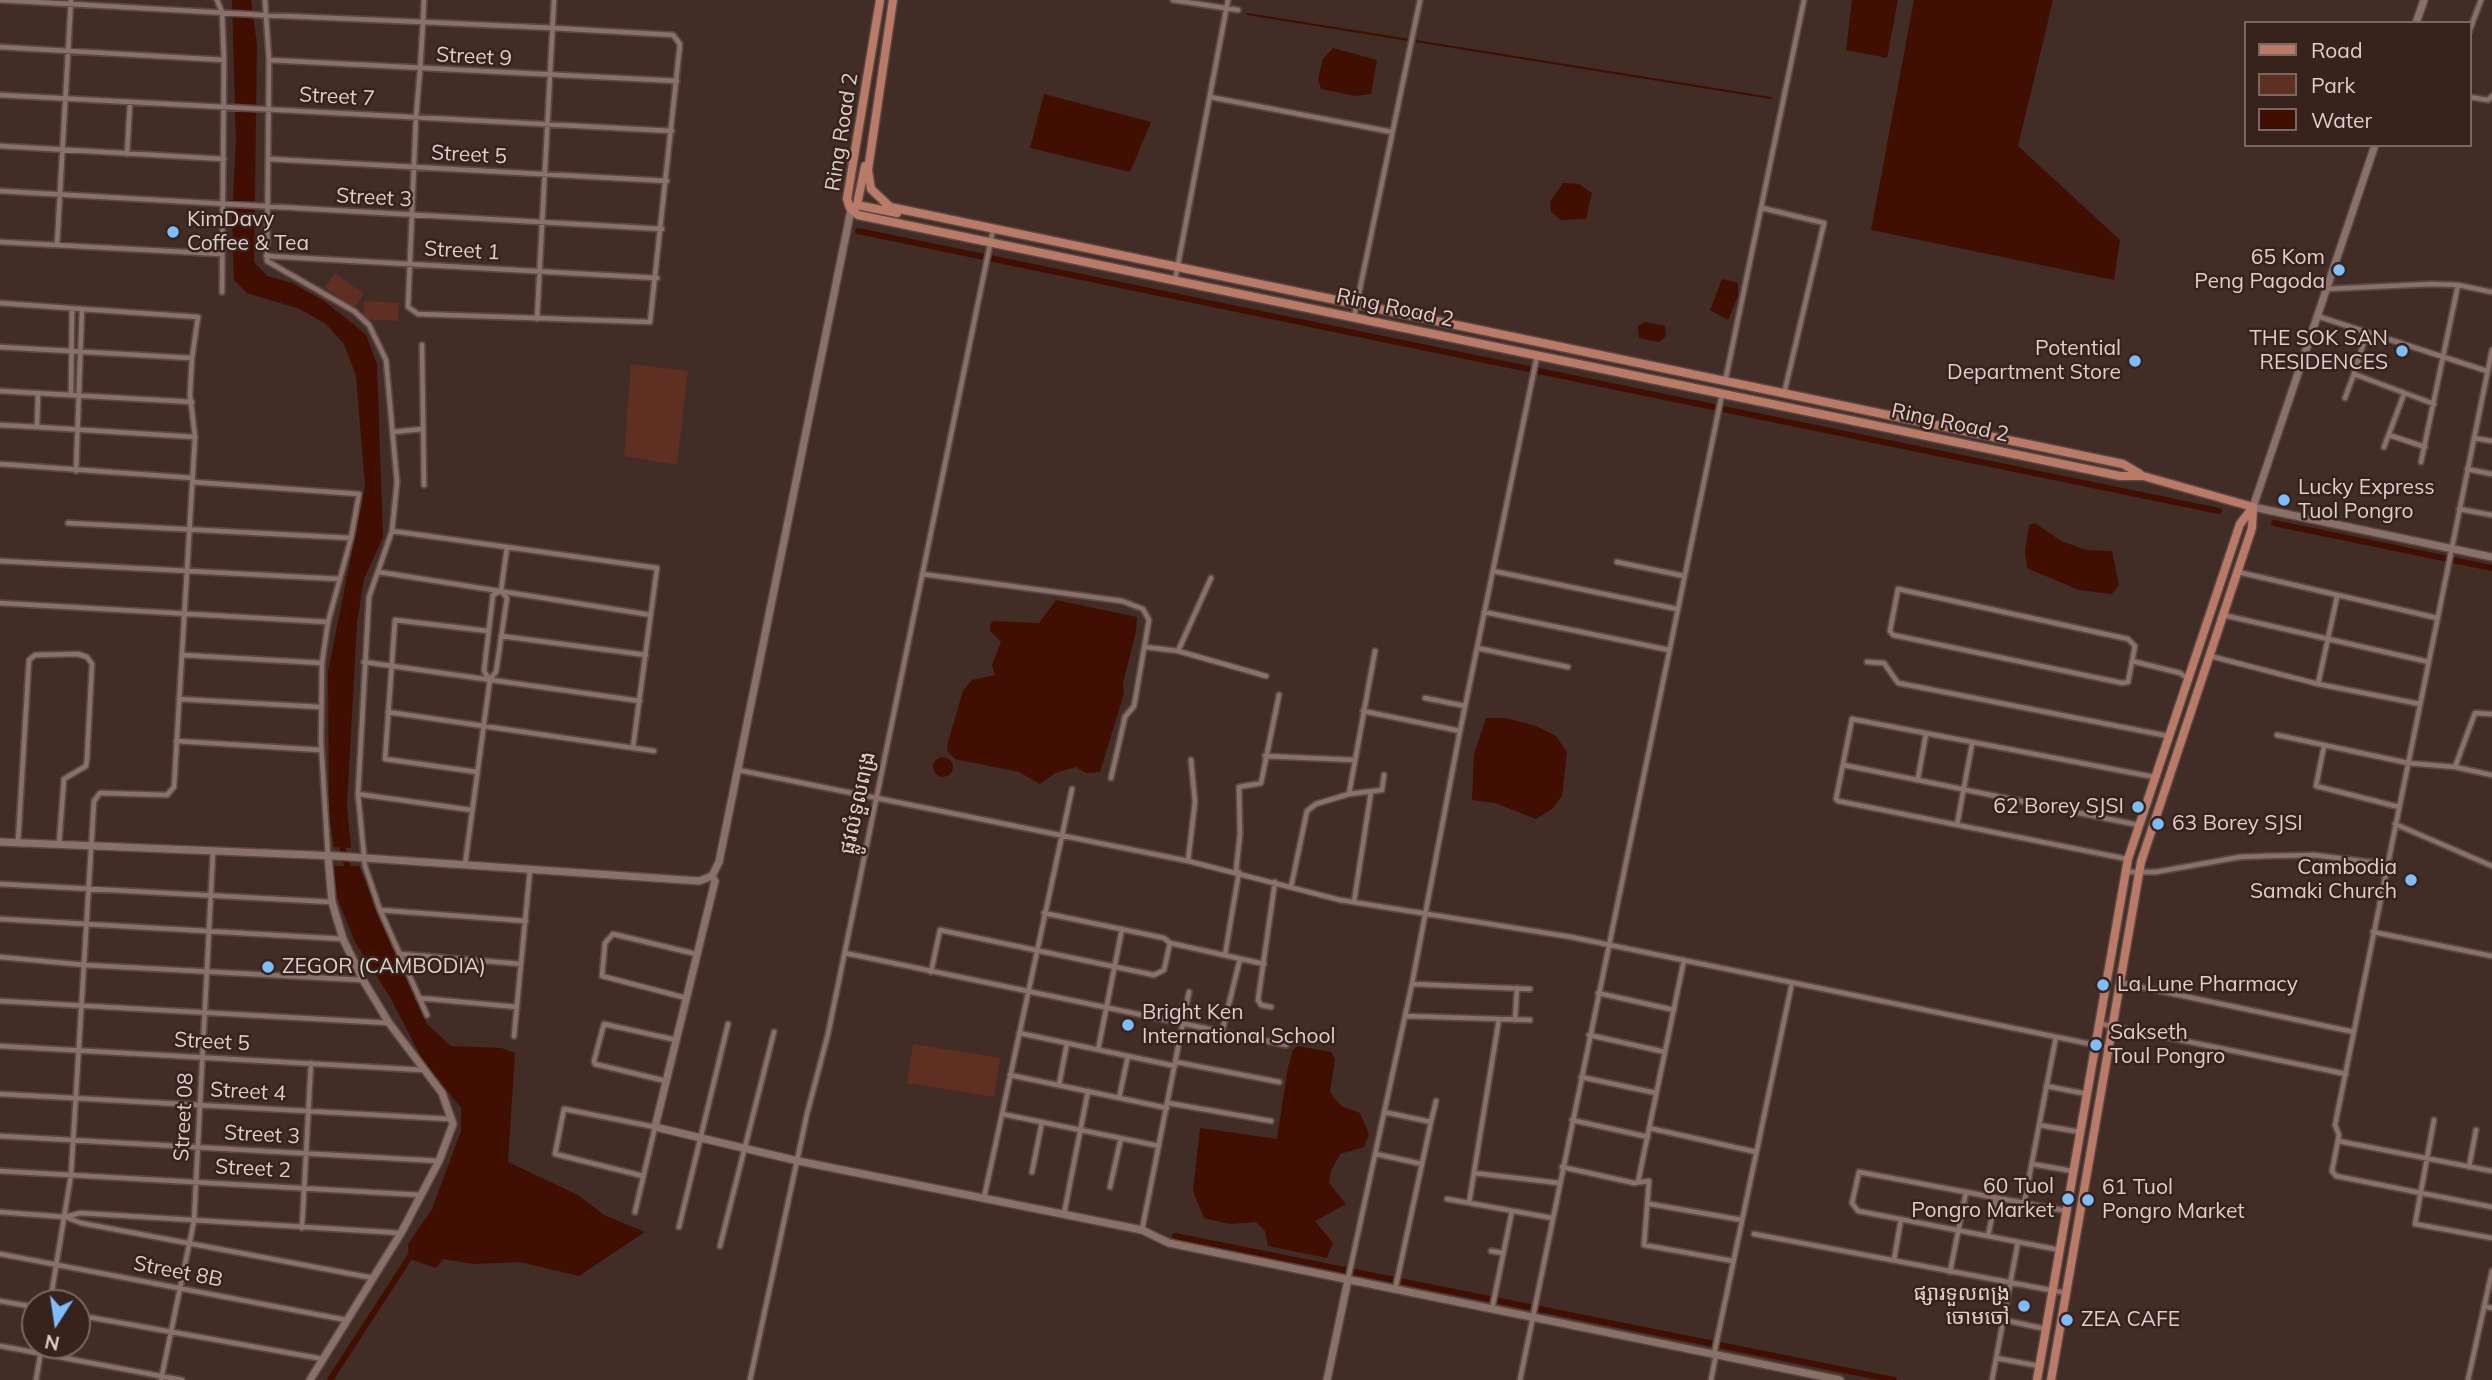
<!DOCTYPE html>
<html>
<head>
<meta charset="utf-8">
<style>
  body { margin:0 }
  #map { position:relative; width:2492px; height:1380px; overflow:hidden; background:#412c26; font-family:Mulish,sans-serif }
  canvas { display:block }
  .legend { position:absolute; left:2244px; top:21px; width:228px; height:126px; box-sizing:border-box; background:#37221c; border:2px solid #796762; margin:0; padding:9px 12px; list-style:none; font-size:21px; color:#ddcfcb }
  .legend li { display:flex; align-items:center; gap:14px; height:35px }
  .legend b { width:35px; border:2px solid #796762 }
  .north { position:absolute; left:21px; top:1289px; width:70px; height:70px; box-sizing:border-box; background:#37221c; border:2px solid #796762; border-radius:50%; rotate:192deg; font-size:19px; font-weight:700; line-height:28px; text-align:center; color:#ddcfcb }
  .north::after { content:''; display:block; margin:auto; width:24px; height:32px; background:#7cbef9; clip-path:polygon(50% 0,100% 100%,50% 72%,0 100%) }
</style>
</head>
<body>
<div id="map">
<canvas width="2492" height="1380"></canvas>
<ul class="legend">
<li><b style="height:9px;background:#ba7a68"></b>Road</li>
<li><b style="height:19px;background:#5f2f22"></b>Park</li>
<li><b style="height:19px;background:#400f02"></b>Water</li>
</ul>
<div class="north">N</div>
</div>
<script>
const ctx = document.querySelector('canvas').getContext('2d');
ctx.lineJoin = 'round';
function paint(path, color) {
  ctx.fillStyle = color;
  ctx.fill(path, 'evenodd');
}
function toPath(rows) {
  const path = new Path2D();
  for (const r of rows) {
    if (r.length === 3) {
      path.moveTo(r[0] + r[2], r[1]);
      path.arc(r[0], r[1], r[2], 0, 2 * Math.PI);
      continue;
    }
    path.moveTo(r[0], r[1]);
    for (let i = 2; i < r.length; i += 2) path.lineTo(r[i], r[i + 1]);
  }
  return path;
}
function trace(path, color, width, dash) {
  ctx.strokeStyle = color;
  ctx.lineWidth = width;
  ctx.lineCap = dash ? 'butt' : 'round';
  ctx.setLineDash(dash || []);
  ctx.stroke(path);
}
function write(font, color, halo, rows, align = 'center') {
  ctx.font = font + ' Mulish,"Noto Sans Khmer",sans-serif';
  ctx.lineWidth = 5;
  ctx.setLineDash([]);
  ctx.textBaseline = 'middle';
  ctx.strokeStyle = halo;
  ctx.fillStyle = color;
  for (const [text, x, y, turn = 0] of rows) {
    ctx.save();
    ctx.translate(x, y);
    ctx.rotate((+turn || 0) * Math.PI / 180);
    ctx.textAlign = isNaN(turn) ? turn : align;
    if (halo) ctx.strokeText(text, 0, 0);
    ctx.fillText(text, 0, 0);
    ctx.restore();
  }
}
paint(toPath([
  [335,273,364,294,354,308,325,287],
  [364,301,399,303,398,321,363,319],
  [631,364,688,371,677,465,624,456],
  [913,1044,1000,1058,994,1097,907,1083]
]), '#5f2f22');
paint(toPath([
  [232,0,251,0,257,45,254,262,267,276,292,283,324,301,351,322,366,335,377,364,383,537,364,579,357,623,347,806,351,848,334,847,329,816,328,672,365,486,356,376,344,344,326,324,300,309,247,293,234,280,232,217,236,141],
  [1852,0,1898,0,1887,58,1846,50],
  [1914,0,2053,0,2018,146,2120,240,2114,280,1871,230],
  [1333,48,1377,60,1371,94,1355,96,1321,89,1318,78,1323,59],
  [1044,94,1151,122,1130,172,1030,148],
  [1563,183,1579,184,1592,193,1586,219,1561,220,1551,212,1550,202],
  [1722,279,1738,283,1738,296,1728,320,1710,310],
  [1645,322,1665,326,1666,336,1659,342,1639,338,1638,326],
  [2035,523,2061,541,2086,550,2112,551,2119,585,2112,594,2079,590,2027,568,2025,552,2029,525],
  [1056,600,1137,617,1136,631,1123,683,1124,694,1100,772,1086,773,1076,767,1055,773,1040,784,1019,772,955,759,947,751,948,742,963,691,972,680,995,675,992,665,1001,642,990,631,990,624,994,621,1039,623],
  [1486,718,1506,718,1536,726,1556,736,1567,752,1562,796,1552,809,1536,819,1495,803,1472,800,1474,754],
  [943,767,10],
  [334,866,359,866,427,1024,451,1046,501,1048,515,1053,508,1162,578,1195,604,1215,645,1232,579,1276,520,1262,473,1264,443,1259,436,1268,409,1259,408,1244,432,1209,461,1131,461,1108,423,1061,390,997,355,942,337,897],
  [1298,1046,1331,1052,1335,1059,1330,1092,1341,1106,1360,1113,1369,1134,1364,1147,1340,1154,1331,1171,1329,1183,1346,1204,1315,1221,1333,1243,1327,1258,1268,1246,1265,1231,1256,1222,1230,1224,1204,1218,1193,1191,1200,1128,1277,1139,1288,1067,1293,1050]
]), '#400f02');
trace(toPath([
  [1247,14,1771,98]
]), '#400f02', 2);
trace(toPath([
  [858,231,2219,511],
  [2274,523,2492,568],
  [341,843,349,872],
  [1175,1236,1894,1380],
  [330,1380,413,1252]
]), '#400f02', 6);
const street = toPath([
  [0,0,262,15,423,22,553,28,673,35,680,44,650,322,418,314,408,307,416,117,420,70,423,22,424,0],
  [217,0,222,12,224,60,222,292],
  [265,0,269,60,267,261,354,311,369,325,386,360,397,482,392,531,369,597,358,794,365,866,380,910,427,1015],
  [1173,0,1238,10],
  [2469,32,2481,0],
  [0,47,224,60],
  [269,60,677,81],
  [0,95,672,131],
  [1210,97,1392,132],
  [2469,97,2488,100,2492,96],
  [0,146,224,159],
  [127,154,130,102],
  [269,159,667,181],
  [0,191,662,229],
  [1762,208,1824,223,1784,394],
  [0,242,222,254],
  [57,245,71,0],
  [266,256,657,278],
  [1175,280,1228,0],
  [2327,289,2431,284,2458,285,2492,292],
  [0,303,82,309],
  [2317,316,2487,371],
  [1354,317,1420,0],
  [537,319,554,0],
  [2367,332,2354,374,2434,404],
  [422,345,424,485],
  [0,347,191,358],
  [2492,350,2335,1125,2339,1135,2332,1171,2336,1176,2492,1207],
  [1725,382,1804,0],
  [0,391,192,402],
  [71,395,72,308],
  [2345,398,2354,374],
  [0,425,37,427,38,394],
  [37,427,195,437],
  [393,432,422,429],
  [2389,435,2425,447],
  [2474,438,2492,441],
  [2384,447,2404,394],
  [2421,462,2458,285],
  [0,464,193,478],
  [2467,469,2492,474],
  [193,482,359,494,351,538,328,622,322,663,321,742,328,856],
  [2459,509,2492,515],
  [68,523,351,538],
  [392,531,657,568,633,747],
  [0,561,339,579],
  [1617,562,1684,576],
  [1493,571,1677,609],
  [379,572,651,615],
  [2238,572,2437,618],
  [922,574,1122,601,1143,609,1149,620,1134,706,1125,717,1111,778],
  [1898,589,2128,639,2135,646,2128,682,2122,683,1893,635,1890,631,1898,589],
  [0,603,328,622],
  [1484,612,1669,650],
  [2223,615,2429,662],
  [501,636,646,655],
  [1145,647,1178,651,1266,676],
  [1477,648,1568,667],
  [1178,651,1211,578],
  [182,655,322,663],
  [2210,656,2318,684,2420,704],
  [2132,661,2180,673,2187,678],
  [364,662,640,701],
  [1867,662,1884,663,1898,683,2168,736],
  [489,679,484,671,493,595,499,592],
  [2318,684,2337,597],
  [1425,698,1465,706],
  [179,699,320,707],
  [1363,711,1460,731],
  [388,712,654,751],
  [2277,735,2408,763,2455,767,2492,775],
  [176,741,321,750],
  [2324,746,2316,786,2399,807],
  [1265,756,1354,760],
  [1844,765,2138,825],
  [2455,767,2475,713,2492,714],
  [738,770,1188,861,1340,900,1571,937,2110,1048],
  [477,772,385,759,395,620,488,631],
  [1918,778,1926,734],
  [358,794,471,810],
  [1349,794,1382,790,1384,775],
  [2395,824,2492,866],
  [1957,825,1972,744],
  [18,842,29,660,35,655,78,654,87,657,92,664,87,758,86,766,64,779,59,844],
  [2127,859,1838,801,1836,799,1852,719,2154,777],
  [1188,861,1195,802,1191,760],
  [465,865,490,679,496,672,507,598,501,591,507,547],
  [1236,871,1240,834,1239,787,1261,783,1279,695],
  [2127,872,2156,872,2240,857,2267,856,2314,855,2386,864],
  [0,884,331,902],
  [1291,887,1307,811,1316,804,1349,794,1375,651],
  [1354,902,1371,792],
  [380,910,526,921],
  [1044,913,1164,938,1170,943,1264,964],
  [0,919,343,939],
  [2373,932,2492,956],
  [845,953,1286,1045],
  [400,954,521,964],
  [1225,955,1239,872],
  [0,957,85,965,362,980],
  [931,972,940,930,1154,975,1164,970,1170,943],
  [2122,983,2354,1032],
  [1412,984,1530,989],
  [1598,993,1674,1010],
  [419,998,517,1007],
  [686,998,602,976,605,943,613,934,696,954],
  [0,1001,389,1023],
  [1271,1007,1261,1005,1258,1000,1275,882],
  [1405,1016,1530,1020],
  [1515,1020,1517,988],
  [2102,1024,2346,1074],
  [1222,1032,1240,959],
  [1019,1033,1175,1066],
  [1589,1035,1665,1052],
  [514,1036,530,870],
  [0,1046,423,1070],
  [1098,1050,1122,929],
  [1176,1062,1279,1082],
  [1010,1075,1167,1108],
  [1581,1077,1656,1093],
  [666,1081,595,1064,594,1061,604,1024,676,1040],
  [1059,1085,1067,1043],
  [2046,1086,2087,1094],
  [0,1094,450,1119],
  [1119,1098,1128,1056],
  [1168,1103,1271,1121],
  [1384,1112,1431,1122,1395,1290],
  [1002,1114,1159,1146],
  [1572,1120,1648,1137],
  [2434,1120,2415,1224,2492,1238],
  [1431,1122,1436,1101],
  [2039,1125,2080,1132],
  [1649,1128,1756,1152],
  [0,1136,439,1161],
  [2338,1141,2492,1171],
  [1376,1154,1422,1164],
  [2032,1164,2072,1171],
  [1562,1167,1634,1183,1649,1181,1644,1245,1733,1261],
  [2469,1167,2476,1130],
  [0,1171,421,1195],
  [1032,1172,1042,1122],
  [1474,1173,1559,1183],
  [1638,1182,1684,960],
  [1110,1187,1121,1138],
  [984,1198,1072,789],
  [1447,1199,1552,1218],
  [1469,1203,1499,1019],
  [1650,1204,1742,1220],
  [2024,1204,2056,1037],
  [0,1212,65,1217,80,1213,401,1233],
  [635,1212,655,1127,564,1109,555,1154,643,1176],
  [1064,1214,1088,1091],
  [66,1217,81,1223,373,1278],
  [679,1227,728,1024],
  [302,1228,311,1063],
  [1142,1230,1189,992],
  [1754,1234,2066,1293],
  [1988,1236,1996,1198],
  [720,1246,774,1032],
  [2060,1250,1858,1211,1852,1203,1859,1172,2067,1211],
  [1491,1251,1503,1253],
  [0,1254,346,1320],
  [1894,1260,1901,1219],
  [1950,1272,1966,1192],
  [1348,1279,1412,984,1460,731,1537,356],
  [0,1301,35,1307],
  [50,1303,71,1175,94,801,100,793,167,795,174,787,195,437,190,395,192,358,198,317,82,309,76,471],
  [2484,1306,2492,1308],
  [1492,1309,1512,1211],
  [77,1315,323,1359],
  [2004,1320,2046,1329],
  [0,1346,182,1380],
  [1714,1354,1792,983],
  [1996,1358,2039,1366],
  [36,1380,42,1345],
  [161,1380,194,1221,213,852],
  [750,1380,807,1114,828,1034,993,230],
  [1520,1380,1722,394],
  [1711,1380,1716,1355],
  [1992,1380,2018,1242],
  [2468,1380,2492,1271]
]);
const secondary = toPath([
  [2416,23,2424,0],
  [2375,145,2253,507,2492,557],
  [0,842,336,856,699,881,712,876,719,862,851,210],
  [712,876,715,881,655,1127,798,1161,1142,1230,1169,1243,1840,1380],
  [310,1380,401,1233,439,1161,453,1124,442,1093,389,1023,363,980,343,939,332,902,328,856],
  [1327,1380,1348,1280]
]);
const primary = toPath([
  [880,0,847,199,850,208,858,215,2120,476,2143,476,2253,507],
  [893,0,868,170,871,189,890,207,2123,464,2140,474],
  [865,166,857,205,897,213],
  [2037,1380,2128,859,2240,524,2253,507],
  [2051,1380,2141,862,2252,528,2253,507]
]);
trace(street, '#5a4844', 8);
trace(secondary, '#5a4844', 10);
trace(primary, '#5a4844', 11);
trace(street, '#897069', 4.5);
trace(secondary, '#897069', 7);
trace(primary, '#ba7a68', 8);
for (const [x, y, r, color] of [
  [173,232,7,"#7cbef9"],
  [2339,270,7,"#7cbef9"],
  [2402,351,7,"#7cbef9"],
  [2135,361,7,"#7cbef9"],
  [2284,500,7,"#7cbef9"],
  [2138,807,7,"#7cbef9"],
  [2158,824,7,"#7cbef9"],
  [2411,880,7,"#7cbef9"],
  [268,967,7,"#7cbef9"],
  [2103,985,7,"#7cbef9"],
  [1128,1025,7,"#7cbef9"],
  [2096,1045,7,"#7cbef9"],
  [2068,1199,7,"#7cbef9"],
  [2088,1200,7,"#7cbef9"],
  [2024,1306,7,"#7cbef9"],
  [2067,1320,7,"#7cbef9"]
]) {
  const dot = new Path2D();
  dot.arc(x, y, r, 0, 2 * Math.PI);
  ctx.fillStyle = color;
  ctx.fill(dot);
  trace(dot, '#37221c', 2.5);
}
write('21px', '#ddcfcb', '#37221c', [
  ["Street 9",474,57,3],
  ["Street 7",337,97,3],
  ["Ring Road 2",842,132,-81],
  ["Street 5",469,155,3],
  ["Street 3",374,198,3],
  ["Street 1",462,251,3],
  ["Ring Road 2",1395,308,12],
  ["Ring Road 2",1950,423,12],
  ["ផ្លូវលំទួលពង្រ",858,803,-78],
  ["Street 5",212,1042,3],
  ["Street 4",248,1092,3],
  ["Street 08",184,1117,-87],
  ["Street 3",262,1135,3],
  ["Street 2",253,1169,3],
  ["Street 8B",178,1272,11]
]);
write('21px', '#ddcfcb', '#37221c', [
  ["KimDavy",187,220],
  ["Coffee & Tea",187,244],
  ["65 Kom",2325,258,"right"],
  ["Peng Pagoda",2325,282,"right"],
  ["THE SOK SAN",2388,339,"right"],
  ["RESIDENCES",2388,363,"right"],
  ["Potential",2121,349,"right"],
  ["Department Store",2121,373,"right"],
  ["Lucky Express",2298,488],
  ["Tuol Pongro",2298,512],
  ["62 Borey SJSI",2124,807,"right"],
  ["63 Borey SJSI",2172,824],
  ["Cambodia",2397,868,"right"],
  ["Samaki Church",2397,892,"right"],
  ["ZEGOR (CAMBODIA)",282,967],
  ["La Lune Pharmacy",2117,985],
  ["Bright Ken",1142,1013],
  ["International School",1142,1037],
  ["Sakseth",2110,1033],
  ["Toul Pongro",2110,1057],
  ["60 Tuol",2054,1187,"right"],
  ["Pongro Market",2054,1211,"right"],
  ["61 Tuol",2102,1188],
  ["Pongro Market",2102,1212],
  ["ផ្សារទួលពង្រ",2010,1294,"right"],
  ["ចោមចៅ",2010,1318,"right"],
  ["ZEA CAFE",2081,1320]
], 'left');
</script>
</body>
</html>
